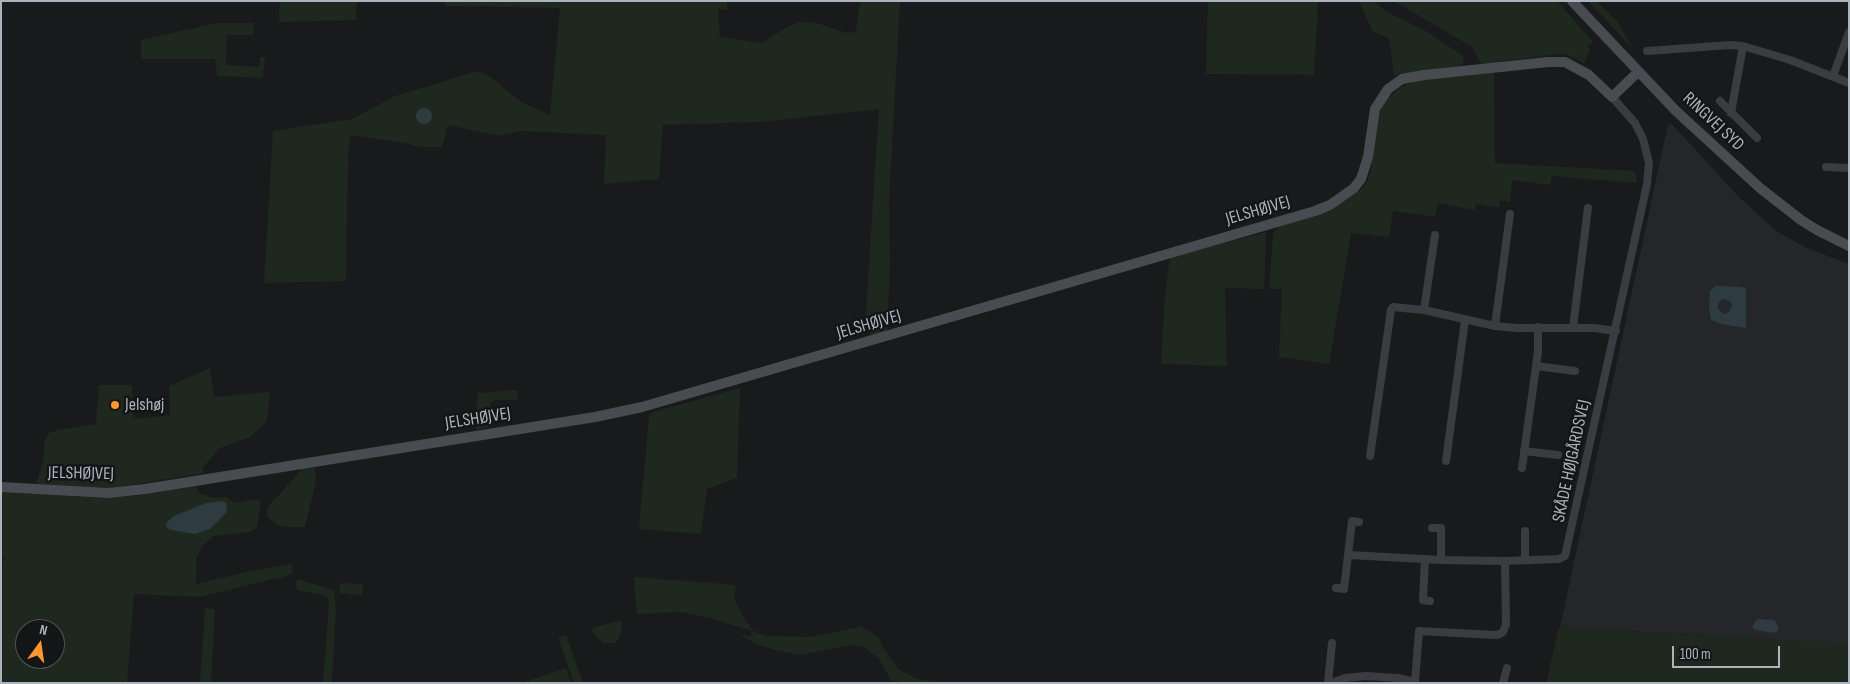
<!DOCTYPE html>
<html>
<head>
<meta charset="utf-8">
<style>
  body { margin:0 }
  #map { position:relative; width:1850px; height:684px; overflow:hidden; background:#191a1c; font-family:"Sofia Sans Condensed",sans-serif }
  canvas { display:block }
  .frame { position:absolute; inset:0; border:2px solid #abb3bc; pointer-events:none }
  .north { position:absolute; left:15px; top:619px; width:50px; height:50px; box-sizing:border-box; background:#141517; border:1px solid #505459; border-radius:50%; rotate:14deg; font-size:14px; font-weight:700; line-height:20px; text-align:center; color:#abb3bc }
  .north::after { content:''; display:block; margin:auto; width:18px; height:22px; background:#ff992f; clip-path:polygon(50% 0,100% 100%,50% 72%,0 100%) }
  .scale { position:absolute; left:1672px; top:646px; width:108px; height:22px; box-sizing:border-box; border:2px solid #abb3bc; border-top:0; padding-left:6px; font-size:15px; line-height:18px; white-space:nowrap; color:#abb3bc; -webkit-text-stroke:4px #141517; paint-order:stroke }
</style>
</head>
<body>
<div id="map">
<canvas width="1850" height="684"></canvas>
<div class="frame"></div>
<div class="north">N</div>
<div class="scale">100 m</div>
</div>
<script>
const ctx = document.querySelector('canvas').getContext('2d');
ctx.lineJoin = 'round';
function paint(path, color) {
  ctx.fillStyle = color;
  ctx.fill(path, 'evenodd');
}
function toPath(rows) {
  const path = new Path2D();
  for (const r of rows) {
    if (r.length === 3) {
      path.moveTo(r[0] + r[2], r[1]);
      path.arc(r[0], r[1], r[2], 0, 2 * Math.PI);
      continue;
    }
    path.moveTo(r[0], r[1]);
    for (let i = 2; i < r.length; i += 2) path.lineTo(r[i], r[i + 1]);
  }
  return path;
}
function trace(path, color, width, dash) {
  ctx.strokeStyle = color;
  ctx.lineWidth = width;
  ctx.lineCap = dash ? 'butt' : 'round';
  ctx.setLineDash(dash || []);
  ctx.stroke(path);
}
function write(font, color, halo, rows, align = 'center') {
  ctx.font = font + ' "Sofia Sans Condensed",sans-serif';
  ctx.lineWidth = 5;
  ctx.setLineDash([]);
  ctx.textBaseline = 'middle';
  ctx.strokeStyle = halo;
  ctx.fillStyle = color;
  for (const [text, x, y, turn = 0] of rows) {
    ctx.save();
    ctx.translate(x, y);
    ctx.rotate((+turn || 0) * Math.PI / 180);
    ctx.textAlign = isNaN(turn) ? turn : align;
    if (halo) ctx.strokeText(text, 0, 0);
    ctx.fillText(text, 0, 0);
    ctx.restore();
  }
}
paint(toPath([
  [1668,124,1673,125,1737,195,1776,231,1807,248,1849,264,1849,644,1560,627]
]), '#252629');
paint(toPath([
  [280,1,357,1,356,20,279,22],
  [446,1,727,1,727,10,718,9,720,37,762,43,787,27,799,22,817,23,846,33,856,32,860,1,900,1,889,201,890,263,887,333,872,336,865,326,879,109,760,122,663,125,659,179,604,184,606,135,521,131,499,136,448,125,442,147,419,147,405,143,350,135,348,158,346,281,264,283,273,131,352,119,395,96,478,71,486,74,523,103,550,115,560,8,445,6],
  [1208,1,1318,1,1314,75,1206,74],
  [1359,1,1373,1,1387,12,1426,31,1463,56,1463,65,1394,75,1389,38,1373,32],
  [1394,1,1557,1,1593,42,1587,46,1590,50,1584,63,1568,55,1556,54,1481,64,1472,47],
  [1588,1,1596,1,1618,22,1633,49],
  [217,23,253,23,253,35,227,35,226,65,259,67,260,57,265,57,263,78,217,76,215,59,141,59,141,40],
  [1494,72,1495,163,1635,171,1637,183,1552,176,1550,185,1512,180,1510,202,1500,200,1499,207,1476,204,1474,210,1438,203,1435,217,1393,211,1389,237,1351,233,1329,364,1279,357,1282,289,1269,289,1273,235,1277,227,1331,211,1346,198,1362,189,1368,180,1371,169,1379,116,1385,101,1401,87,1418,80],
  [1266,232,1264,289,1225,288,1227,366,1161,364,1165,295,1170,257],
  [210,368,214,397,270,392,267,421,250,437,220,448,202,468,204,473,112,488,36,484,43,462,45,439,49,433,58,430,96,424,99,385,132,385,133,419,170,415,169,386],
  [740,388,737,478,707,489,701,534,639,529,649,417,653,412],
  [517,390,517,400,495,400,490,403,492,427,476,430,477,393],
  [315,467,316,480,305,527,282,527,267,517,268,507,303,468],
  [197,486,199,494,205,494,211,498,226,497,235,503,257,499,261,502,257,527,251,532,214,536,202,546,196,559,196,584,255,570,292,564,293,573,286,576,199,597,134,594,127,683,1,683,1,574,4,557,1,556,1,492,104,498,133,496],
  [25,629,55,629,55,659,25,659],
  [634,577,736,585,734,598,740,611,753,631,766,636,810,637,860,627,860,625,879,638,884,649,898,669,915,678,942,683,905,683,891,680,879,659,864,647,852,645,800,655,779,651,756,644,736,632,750,637,752,631,711,618,681,612,637,614],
  [298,579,330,589,334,592,336,606,332,683,323,683,329,601,326,596,298,590,295,584],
  [340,583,363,584,362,595,340,593],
  [205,608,215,609,211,683,200,683],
  [618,621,621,621,622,627,619,638,615,643,603,643,592,632,592,629,595,627],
  [1559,627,1849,644,1849,683,1546,683],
  [566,635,583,683,574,683,558,638],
  [566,668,571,683,522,683]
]), '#1f281f');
paint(toPath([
  [424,116,8],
  [1716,286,1742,287,1746,289,1746,328,1721,324,1711,320,1709,307,1710,291],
  [1725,299,1731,302,1732,306,1729,312,1724,314,1718,309,1718,304,1721,300],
  [223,501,227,504,226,513,210,529,195,534,171,530,166,527,167,522,174,516,206,503],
  [1757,619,1774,620,1778,626,1778,631,1774,633,1756,630,1752,627]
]), '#2e3c41');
trace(toPath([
  [1647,51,1730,45,1743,46,1790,60,1849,83],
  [1833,76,1849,32],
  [1720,101,1757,138],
  [1731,113,1743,46],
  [1826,167,1849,168],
  [1424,310,1435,235],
  [1495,326,1510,214],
  [1573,327,1588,208],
  [1536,366,1575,371],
  [1524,451,1558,455],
  [1370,456,1391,310,1393,307,1424,310,1495,326,1517,328,1594,328,1616,331],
  [1446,461,1465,320],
  [1522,468,1538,352,1538,327],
  [1432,528,1441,528,1441,560],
  [1349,555,1441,560,1505,561,1559,559,1565,556,1647,184,1649,163,1643,139,1635,123,1612,97],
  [1425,559,1423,600,1430,601],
  [1525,560,1525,531],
  [1336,588,1344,589,1352,521,1359,522],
  [1328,683,1332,643],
  [1331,683,1345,678,1366,676,1398,678,1415,682,1419,631,1496,635,1500,634,1503,632,1506,624,1505,561],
  [1503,683,1507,668]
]), '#3a3c41', 8);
trace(toPath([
  [1572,1,1676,111,1760,188,1801,220,1817,230,1849,246],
  [1,487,109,493,145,489,595,417,642,407,1315,211,1330,205,1354,188,1361,179,1368,157,1375,109,1388,89,1402,79,1424,75,1548,62,1565,62,1589,75,1612,97,1638,72]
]), '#484c51', 10);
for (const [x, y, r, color] of [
  [115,405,5,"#ff992f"]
]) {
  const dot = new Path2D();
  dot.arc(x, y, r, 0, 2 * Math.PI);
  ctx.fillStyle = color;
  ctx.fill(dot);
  trace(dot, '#141517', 2);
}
write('18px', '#abb3bc', '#141517', [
  ["RINGVEJ SYD",1713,122,43],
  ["JELSHØJVEJ",1258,211,-16],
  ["JELSHØJVEJ",869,325,-16],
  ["JELSHØJVEJ",478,419,-9],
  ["SKÅDE HØJGÅRDSVEJ",1572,461,-78],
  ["JELSHØJVEJ",81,474,1]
]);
write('18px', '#abb3bc', '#141517', [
  ["Jelshøj",125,405]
], 'left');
</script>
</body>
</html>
